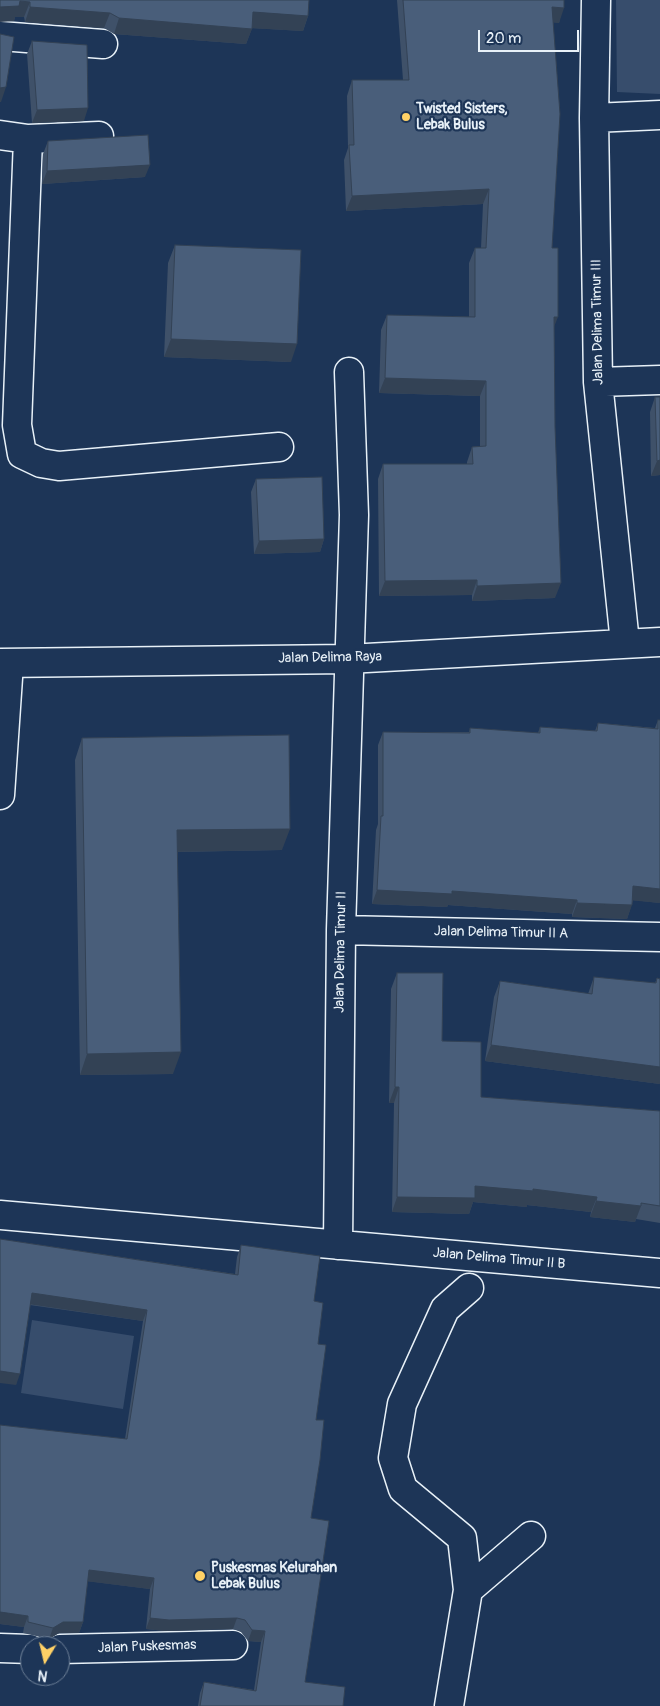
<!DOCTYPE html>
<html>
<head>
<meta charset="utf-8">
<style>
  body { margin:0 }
  #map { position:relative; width:660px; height:1706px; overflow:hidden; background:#1d3557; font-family:Pangolin,sans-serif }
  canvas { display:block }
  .north { position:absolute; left:20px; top:1636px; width:50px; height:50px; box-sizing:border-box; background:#1d3557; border:1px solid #6e8097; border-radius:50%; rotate:189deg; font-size:14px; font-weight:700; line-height:20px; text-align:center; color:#e8f1f8 }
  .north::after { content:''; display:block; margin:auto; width:18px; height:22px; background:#ffd166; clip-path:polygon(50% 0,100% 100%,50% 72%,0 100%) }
  .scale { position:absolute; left:478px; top:30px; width:101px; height:22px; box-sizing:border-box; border:2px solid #e8f1f8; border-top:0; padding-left:6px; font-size:15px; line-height:18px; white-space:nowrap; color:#e8f1f8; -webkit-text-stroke:4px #1d3557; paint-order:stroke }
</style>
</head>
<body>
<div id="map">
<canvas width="660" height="1706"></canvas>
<div class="north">N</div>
<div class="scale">20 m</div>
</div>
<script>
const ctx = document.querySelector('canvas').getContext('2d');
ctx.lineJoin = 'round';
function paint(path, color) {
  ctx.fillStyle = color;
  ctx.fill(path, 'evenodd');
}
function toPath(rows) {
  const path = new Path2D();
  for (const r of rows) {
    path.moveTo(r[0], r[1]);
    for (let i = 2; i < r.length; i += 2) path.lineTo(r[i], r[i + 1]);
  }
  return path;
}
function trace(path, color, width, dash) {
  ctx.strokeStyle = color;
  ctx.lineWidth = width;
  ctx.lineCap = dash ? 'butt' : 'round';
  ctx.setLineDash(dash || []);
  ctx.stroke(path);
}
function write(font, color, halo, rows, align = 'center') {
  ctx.font = font + ' Pangolin,sans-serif';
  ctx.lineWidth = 4.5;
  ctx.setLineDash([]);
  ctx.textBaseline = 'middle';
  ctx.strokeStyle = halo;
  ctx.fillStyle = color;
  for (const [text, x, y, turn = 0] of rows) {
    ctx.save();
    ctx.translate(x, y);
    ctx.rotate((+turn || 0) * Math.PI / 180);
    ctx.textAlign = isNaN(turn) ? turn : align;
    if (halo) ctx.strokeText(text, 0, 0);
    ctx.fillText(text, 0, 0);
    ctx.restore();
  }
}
paint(toPath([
  [616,0,660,0,660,94,617,92],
  [32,1320,134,1336,123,1409,21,1393]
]), '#374d6c');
const minor = toPath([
  [596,0,594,118,598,382,625,643],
  [0,36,103,44],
  [594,118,660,115],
  [0,135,28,139,99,136],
  [28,139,17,425,22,454,41,463,59,466,279,447],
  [598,382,660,380],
  [0,663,348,659,660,642],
  [0,795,9,663],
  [341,930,660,937],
  [0,1215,660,1273],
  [338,1245,341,930,354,515,349,372],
  [468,1590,462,1538,403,1489,393,1458,402,1404,445,1309,469,1288],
  [0,1648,30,1649],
  [60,1649,233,1645],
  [449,1706,468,1590,531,1536]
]);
trace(minor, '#e8f1f8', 31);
trace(minor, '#1d3557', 28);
paint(toPath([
  [0,0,308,16,303,31,252,28,246,44,114,34,104,28,25,22,24,17,15,17,14,21],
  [397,0,564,0,559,23,553,22,552,248,554,326,555,598,472,601,472,595,379,596,378,479,383,464,467,464,467,462,472,447,480,446,480,396,379,393,381,330,387,315,469,317,469,263,475,248,481,248,483,204,346,211,344,160,348,148,347,96,352,80,403,80],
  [32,41,84,121,32,123,27,54],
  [48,141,145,177,42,184,43,154],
  [175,245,291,362,164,357,168,263],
  [655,397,660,475,651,476,650,412],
  [256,479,324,539,320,552,254,554,251,492],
  [658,720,660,720,660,903,633,900,627,919,572,917,572,914,448,905,447,907,372,904,376,830,378,824,378,745,383,732,469,732,470,728,538,733,540,727,595,731,598,723,655,728],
  [82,738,282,850,178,852,173,1074,80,1075,75,760],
  [397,973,481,1097,660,1111,660,1223,636,1219,635,1222,590,1217,591,1212,527,1205,527,1207,473,1202,469,1214,392,1212,394,1103,389,1103,391,989],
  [594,977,655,983,657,978,660,979,660,1084,485,1061,494,997,500,981,588,994],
  [0,1239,235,1274,237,1257,241,1245,314,1301,318,1344,316,1420,311,1518,305,1682,343,1706,198,1706,200,1693,204,1682,254,1690,261,1642,248,1641,241,1632,233,1629,165,1631,146,1629,150,1589,87,1581,83,1622,79,1633,59,1633,49,1639,23,1633,24,1627,0,1624,125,1439,143,1321,30,1305,16,1385]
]), '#3f5169');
paint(toPath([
  [20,1,30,2,24,17,15,17,14,21,0,22,0,7],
  [30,7,110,13,104,28,25,22],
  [552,7,564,8,559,23,547,22],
  [253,12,308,16,303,31,248,28],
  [119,18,252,29,246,44,114,34],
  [6,87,1,102,0,102,0,88],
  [88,108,84,121,32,123,37,110],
  [150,165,145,177,42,184,47,171],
  [489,189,483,204,346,211,352,196],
  [554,317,558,317,552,332],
  [171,339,297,344,291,362,164,357],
  [385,378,486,381,480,396,379,393],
  [660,460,660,475,651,476,657,461],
  [324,539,320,552,254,554,259,541],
  [477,580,472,595,379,596,385,581],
  [561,583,555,598,472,601,477,586],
  [290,829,282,850,169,852,177,830],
  [633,886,660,889,660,903,628,900],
  [377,890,452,891,577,900,572,914,448,905,447,907,372,904],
  [577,903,632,905,627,919,572,917],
  [491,1045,660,1067,660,1084,485,1061],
  [181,1052,173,1074,80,1075,87,1054],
  [395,1087,399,1087,394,1103,389,1103],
  [475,1186,533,1189,597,1197,591,1212,527,1205,527,1207,473,1202,469,1214,392,1212,397,1197],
  [596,1201,641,1206,635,1222,590,1217],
  [32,1293,147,1310,143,1321,28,1304],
  [0,1371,20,1374,16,1385,0,1383],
  [89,1570,154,1578,150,1589,85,1581],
  [0,1612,28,1616,24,1627,0,1624],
  [150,1618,237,1618,233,1629,165,1631,146,1629],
  [63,1622,83,1622,79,1633,59,1633,49,1639,53,1628],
  [252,1630,265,1631,261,1642,248,1641]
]), '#334255');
const building = toPath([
  [0,0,309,0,308,16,253,12,252,29,119,18,110,13,30,7,30,2,20,1,19,6,0,7,0,0],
  [403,0,564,0,564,8,552,7,560,114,552,248,558,248,558,317,554,317,555,427,561,583,477,586,477,580,385,581,383,464,473,464,472,447,486,446,486,381,385,378,387,315,475,317,475,248,486,248,489,189,352,196,349,145,354,145,352,80,409,80,403,0],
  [0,34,14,37,6,87,0,88,0,34],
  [32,41,87,45,88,108,37,110,32,41],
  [148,135,150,165,47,171,48,141,148,135],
  [175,245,301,250,297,344,171,339,175,245],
  [655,397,660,397,660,460,657,461,655,397],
  [322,477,324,539,259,541,256,479,322,477],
  [658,720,660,720,660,889,633,886,632,905,577,903,577,900,452,891,452,894,377,890,381,816,383,816,383,732,470,733,470,728,540,733,540,727,597,731,598,723,658,729,658,720],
  [289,735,290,829,177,830,181,1052,87,1054,82,738,289,735],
  [397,973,443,973,442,1041,481,1042,481,1097,660,1111,660,1206,641,1203,641,1206,596,1201,597,1197,533,1189,533,1191,475,1186,475,1198,397,1197,399,1087,395,1087,397,973],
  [594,977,656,983,657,978,660,979,660,1067,491,1045,500,981,592,994,594,977],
  [0,1239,238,1275,241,1245,320,1256,314,1301,323,1303,318,1344,326,1345,316,1420,324,1420,320,1460,311,1518,329,1521,305,1682,345,1687,343,1706,200,1706,204,1682,256,1691,265,1631,252,1630,245,1620,237,1618,169,1620,150,1618,154,1578,89,1570,83,1622,63,1622,53,1628,28,1622,28,1616,0,1612,0,1425,127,1439,147,1310,32,1293,20,1374,0,1371,0,1239]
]);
paint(building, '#495e7a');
trace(building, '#334255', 1);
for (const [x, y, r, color] of [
  [406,117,5,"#ffd166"],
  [200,1576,6,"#ffd166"]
]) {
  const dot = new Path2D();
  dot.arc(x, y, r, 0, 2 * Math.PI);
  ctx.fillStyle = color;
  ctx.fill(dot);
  trace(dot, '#1d3557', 2);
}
write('bold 14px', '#e8f1f8', '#1d3557', [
  ["Twisted Sisters,",416,109],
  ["Lebak Bulus",416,125],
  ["Puskesmas Kelurahan",211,1568],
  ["Lebak Bulus",211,1584]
], 'left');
write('14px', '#e8f1f8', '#1d3557', [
  ["Jalan Delima Timur III",598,322,-91],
  ["Jalan Delima Raya",330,658,-1],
  ["Jalan Delima Timur II A",501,933,1],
  ["Jalan Delima Timur II",341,952,-89],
  ["Jalan Delima Timur II B",499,1259,5],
  ["Jalan Puskesmas",147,1647,-2]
]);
</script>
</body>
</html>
